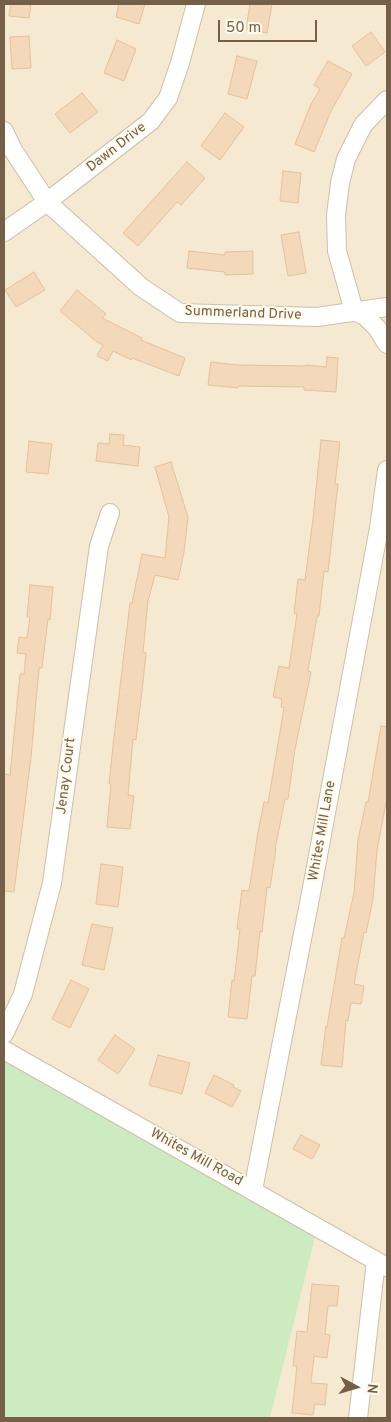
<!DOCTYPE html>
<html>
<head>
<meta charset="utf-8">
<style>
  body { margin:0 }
  #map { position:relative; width:391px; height:1422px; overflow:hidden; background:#fdf6e3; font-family:Overpass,sans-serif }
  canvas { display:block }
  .frame { position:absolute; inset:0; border:5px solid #765f48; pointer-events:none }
  .north { position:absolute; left:331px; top:1362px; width:50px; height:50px; -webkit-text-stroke:4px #fffaea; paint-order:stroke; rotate:96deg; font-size:14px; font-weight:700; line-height:20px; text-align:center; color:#765f48 }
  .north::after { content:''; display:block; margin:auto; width:18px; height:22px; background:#765f48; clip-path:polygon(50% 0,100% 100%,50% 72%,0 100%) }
  .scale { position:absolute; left:218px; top:20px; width:99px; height:22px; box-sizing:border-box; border:2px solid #765f48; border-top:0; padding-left:6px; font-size:15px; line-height:18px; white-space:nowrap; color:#765f48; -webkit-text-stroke:4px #fffaea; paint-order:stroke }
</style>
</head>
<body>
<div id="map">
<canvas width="391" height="1422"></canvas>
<div class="frame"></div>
<div class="north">N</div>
<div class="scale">50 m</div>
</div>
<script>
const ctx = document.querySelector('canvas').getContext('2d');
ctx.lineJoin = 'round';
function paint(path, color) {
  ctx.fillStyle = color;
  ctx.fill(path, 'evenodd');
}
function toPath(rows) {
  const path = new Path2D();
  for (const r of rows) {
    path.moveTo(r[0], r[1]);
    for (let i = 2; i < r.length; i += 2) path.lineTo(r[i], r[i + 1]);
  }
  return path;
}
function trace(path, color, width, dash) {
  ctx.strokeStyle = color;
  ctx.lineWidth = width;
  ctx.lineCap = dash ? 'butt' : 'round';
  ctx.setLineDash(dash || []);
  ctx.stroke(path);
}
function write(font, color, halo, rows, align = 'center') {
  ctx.font = font + ' Overpass,sans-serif';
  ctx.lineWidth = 4;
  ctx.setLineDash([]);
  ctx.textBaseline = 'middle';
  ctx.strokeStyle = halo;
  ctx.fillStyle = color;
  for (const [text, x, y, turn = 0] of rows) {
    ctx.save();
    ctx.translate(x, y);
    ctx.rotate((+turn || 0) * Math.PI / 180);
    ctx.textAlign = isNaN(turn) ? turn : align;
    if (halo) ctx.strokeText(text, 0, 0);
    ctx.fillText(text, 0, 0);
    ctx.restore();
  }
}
paint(toPath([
  [4,4,387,4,387,1418,270,1418,318,1221,4,1045]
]), '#f5e9d1');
paint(toPath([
  [4,1045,319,1221,270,1418,4,1418]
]), '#cdebc1');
const building = toPath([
  [11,4,31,4,29,18,9,16,11,4],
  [119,4,145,4,139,24,116,17,119,4],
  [250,4,272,4,267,33,246,29,250,4],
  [371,32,385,52,366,66,352,46,371,32],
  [29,36,31,68,12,69,10,37,29,36],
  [117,40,136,49,124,81,104,73,117,40],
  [237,56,257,61,247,99,228,94,237,56],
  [328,61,352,74,331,111,314,152,295,144,311,104,320,89,314,85,328,61],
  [82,93,98,112,70,133,55,114,82,93],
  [225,113,244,127,220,160,201,146,225,113],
  [187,162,205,178,181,205,177,202,138,246,123,233,187,162],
  [283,171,301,173,298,203,280,201,283,171],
  [299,232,306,273,288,276,281,235,299,232],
  [189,251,225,255,225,252,253,251,253,274,225,275,225,272,187,268,189,251],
  [34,272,45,290,16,307,5,290,34,272],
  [77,290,106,314,102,318,142,338,141,340,185,358,179,376,132,358,131,360,113,351,108,361,97,356,103,345,97,342,60,311,77,290],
  [327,357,338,358,336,392,304,390,304,387,239,386,238,388,208,385,211,362,238,365,306,366,306,365,326,367,327,357],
  [110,434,124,435,123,445,140,447,138,466,96,461,98,443,109,444,110,434],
  [321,440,340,442,335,484,338,484,328,572,324,571,319,616,317,616,308,671,311,672,295,749,288,799,285,799,275,849,276,849,270,888,267,887,262,932,260,931,255,976,252,976,247,1019,228,1017,232,980,234,981,240,929,237,929,242,890,249,891,258,832,264,802,268,803,284,708,281,707,282,699,273,697,279,666,289,668,297,614,294,613,298,579,305,580,313,519,321,440],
  [29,441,52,444,48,474,26,472,29,441],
  [171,462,188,517,184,552,178,580,155,575,148,601,143,652,146,653,142,691,136,740,133,739,128,795,134,796,130,829,107,827,111,784,109,784,113,746,130,603,132,603,142,554,165,558,169,517,155,467,171,462],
  [30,585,53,587,50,620,48,619,42,668,39,668,31,757,14,892,4,891,4,774,10,775,11,765,20,674,24,674,26,654,17,653,19,637,27,638,30,617,27,617,30,585],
  [381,726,387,727,387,798,377,850,373,899,366,933,364,932,354,984,364,986,361,1004,351,1003,348,1021,346,1020,342,1067,321,1065,326,1026,327,1027,342,938,344,938,354,893,358,840,366,802,368,802,381,726],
  [101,864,123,867,118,907,96,904,101,864],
  [92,924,113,928,104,970,82,965,92,924],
  [71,980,89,989,70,1028,52,1019,71,980],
  [115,1035,135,1049,118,1074,98,1060,115,1035],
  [158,1055,190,1063,182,1094,149,1085,158,1055],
  [214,1075,234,1085,233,1087,241,1091,232,1107,205,1093,214,1075],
  [301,1135,320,1145,312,1159,293,1149,301,1135],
  [312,1284,339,1286,337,1306,328,1306,325,1334,330,1335,327,1358,314,1356,311,1383,327,1384,325,1405,315,1404,313,1415,292,1413,297,1366,293,1366,297,1331,307,1332,312,1284]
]);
paint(building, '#f4d8ba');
trace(building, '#e7c199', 1);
const minor = toPath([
  [387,100,363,125,346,159,340,183,336,215,337,251,354,311,365,316,377,328,387,344],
  [4,131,13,150,47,202,141,287,180,313,317,317,387,307],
  [4,232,47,202,151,121,168,98,180,63,196,4],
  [4,1034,23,994,52,883,99,546,110,513],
  [4,1050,387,1267],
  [253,1190,312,888,379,528,387,470],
  [358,1418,376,1261]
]);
trace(minor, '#cfbfa9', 20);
trace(minor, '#fff', 18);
write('14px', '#765f48', '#fffaea', [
  ["Dawn Drive",117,148,-38],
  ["Summerland Drive",243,314,2],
  ["Jenay Court",67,776,-83],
  ["Whites Mill Lane",323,831,-80],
  ["Whites Mill Road",196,1158,29]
]);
</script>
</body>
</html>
